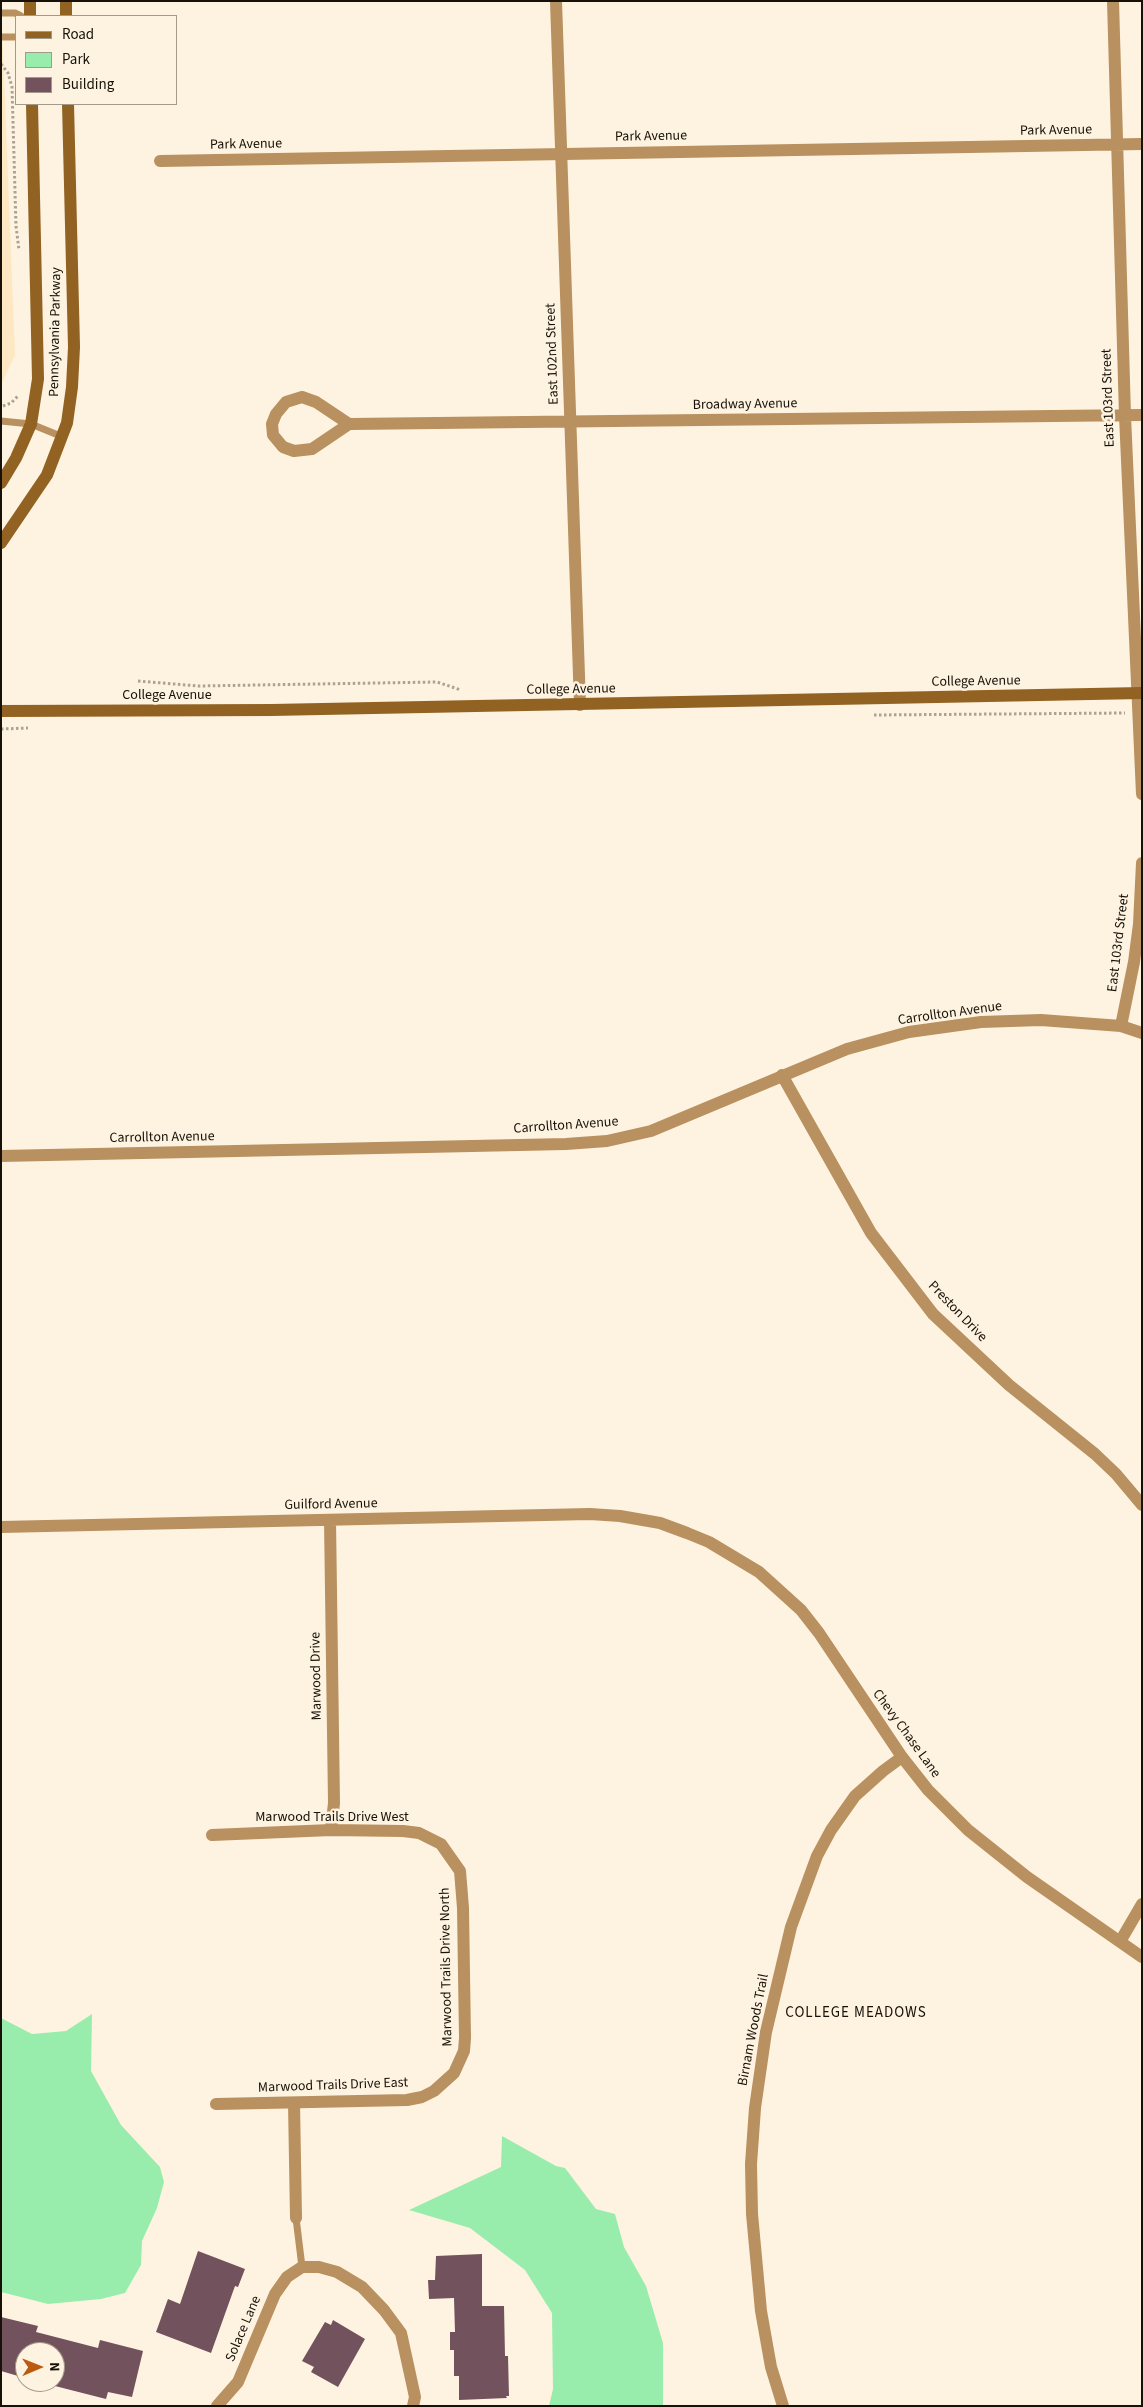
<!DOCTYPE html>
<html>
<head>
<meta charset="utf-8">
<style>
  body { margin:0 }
  #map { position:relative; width:1143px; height:2407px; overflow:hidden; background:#fef3e1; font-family:"Source Sans 3",sans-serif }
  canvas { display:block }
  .frame { position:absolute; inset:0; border:2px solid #171107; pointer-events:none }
  .legend { position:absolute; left:15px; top:15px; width:162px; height:90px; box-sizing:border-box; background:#fef3e1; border:1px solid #a2998a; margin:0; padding:6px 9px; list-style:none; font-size:15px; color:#171107 }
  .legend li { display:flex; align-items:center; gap:10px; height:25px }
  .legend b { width:25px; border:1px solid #a2998a }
  .north { position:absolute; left:15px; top:2342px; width:50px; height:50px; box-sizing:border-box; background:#fef3e1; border:1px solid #a2998a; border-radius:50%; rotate:89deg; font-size:14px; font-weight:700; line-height:20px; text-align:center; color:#171107 }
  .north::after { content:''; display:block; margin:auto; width:18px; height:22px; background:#ba5b11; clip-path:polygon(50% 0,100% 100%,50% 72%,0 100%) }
</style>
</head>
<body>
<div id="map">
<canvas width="1143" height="2407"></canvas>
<div class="frame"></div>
<ul class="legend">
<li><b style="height:6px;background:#926222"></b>Road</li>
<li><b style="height:14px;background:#99edac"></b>Park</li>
<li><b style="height:14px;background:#71525d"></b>Building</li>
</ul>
<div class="north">N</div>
</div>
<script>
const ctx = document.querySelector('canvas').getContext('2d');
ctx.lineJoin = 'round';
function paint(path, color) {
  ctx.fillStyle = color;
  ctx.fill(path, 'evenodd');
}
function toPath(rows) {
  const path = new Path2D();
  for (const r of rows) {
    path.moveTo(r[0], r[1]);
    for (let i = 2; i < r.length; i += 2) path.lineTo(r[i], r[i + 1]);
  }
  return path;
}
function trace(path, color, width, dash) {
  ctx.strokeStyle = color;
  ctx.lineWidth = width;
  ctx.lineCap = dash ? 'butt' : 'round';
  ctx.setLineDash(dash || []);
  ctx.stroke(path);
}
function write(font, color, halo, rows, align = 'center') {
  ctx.font = font + ' "Source Sans 3",sans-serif';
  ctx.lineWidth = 5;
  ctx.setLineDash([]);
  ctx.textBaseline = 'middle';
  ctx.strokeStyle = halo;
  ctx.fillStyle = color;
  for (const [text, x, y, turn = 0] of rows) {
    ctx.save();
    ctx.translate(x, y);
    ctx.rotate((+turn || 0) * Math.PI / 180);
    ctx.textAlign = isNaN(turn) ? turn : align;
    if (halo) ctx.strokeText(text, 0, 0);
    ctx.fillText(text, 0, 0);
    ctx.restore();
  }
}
paint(toPath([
  [1,1,15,355,1,385]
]), '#fee7c3');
paint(toPath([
  [92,2014,91,2071,121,2125,160,2167,164,2182,157,2208,142,2241,141,2265,125,2293,101,2299,48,2304,1,2292,1,2018,32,2034,66,2031],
  [502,2136,556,2166,565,2168,596,2209,615,2214,624,2247,646,2286,663,2343,663,2406,549,2406,553,2389,552,2313,525,2270,470,2228,409,2210,501,2167]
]), '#99edac');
paint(toPath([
  [198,2251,245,2269,238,2287,235,2286,211,2353,156,2332,168,2299,180,2304],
  [482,2254,482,2306,504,2306,505,2356,508,2356,509,2396,506,2396,507,2398,459,2400,459,2376,454,2376,454,2350,450,2350,450,2332,455,2332,454,2298,429,2299,428,2280,435,2280,436,2256],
  [1,2317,38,2326,36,2332,98,2348,100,2340,143,2351,132,2397,108,2392,106,2399,55,2386,55,2352,25,2352,25,2378,1,2371],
  [333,2320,365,2339,338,2387,311,2372,314,2367,302,2361,325,2322,331,2325]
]), '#71525d');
trace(toPath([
  [1,64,8,73,12,87,16,226,19,250],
  [3,406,11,403,19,395],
  [138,681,198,686,437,682,461,690],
  [874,715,1125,713],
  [1,729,28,728]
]), '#aba293', 3, [2.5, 2.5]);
trace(toPath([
  [1,13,15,13,21,16],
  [1,37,16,37],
  [1,421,31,424,63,437],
  [296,2218,302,2267]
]), '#b9905f', 7);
trace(toPath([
  [556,1,580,705],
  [1113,1,1125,416,1142,794],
  [160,161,1142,144],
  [302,397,316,402,349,424,312,449,294,451,283,447,273,435,272,424,276,414,286,402,302,397],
  [349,424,1142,415],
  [1121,1026,1134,962,1139,924,1142,863],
  [782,1075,871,1233,933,1314,1009,1385,1095,1454,1116,1474,1142,1505],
  [1,1156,566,1144,607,1141,651,1131,847,1049,909,1032,981,1022,1041,1020,1121,1026,1142,1033],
  [330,1520,334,1803,331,1830],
  [1,1527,590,1514,620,1516,660,1523,687,1533,709,1542,759,1572,801,1610,819,1633,902,1757,928,1790,968,1830,1027,1877,1142,1957],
  [212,1835,331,1830,403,1831,419,1833,441,1844,460,1871,463,1908,465,2038,464,2051,454,2073,434,2091,422,2097,407,2100,216,2104],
  [1121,1940,1142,1904],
  [294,2103,296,2218],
  [217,2406,238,2382,275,2294,287,2277,302,2267,319,2267,337,2272,362,2287,384,2310,401,2333,415,2397,413,2406],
  [783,2406,771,2367,761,2311,752,2214,751,2164,755,2108,766,2032,791,1927,817,1856,831,1830,855,1796,883,1771,902,1757]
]), '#b9905f', 12);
trace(toPath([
  [30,1,30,16],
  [66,1,66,16],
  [1,483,16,458,31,424,38,379,32,104],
  [1,543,47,475,67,423,72,387,74,347,68,104],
  [1,711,271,710,1142,693]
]), '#926222', 12);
write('14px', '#171107', '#fef3e1', [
  ["Park Avenue",1056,131,-1],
  ["Park Avenue",651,137,-1],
  ["Park Avenue",246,145,-1],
  ["Pennsylvania Parkway",56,332,-89],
  ["East 102nd Street",553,354,-92],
  ["East 103rd Street",1109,398,-92],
  ["Broadway Avenue",745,405,-1],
  ["College Avenue",976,682,-1],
  ["College Avenue",571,690,-1],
  ["College Avenue",167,696],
  ["East 103rd Street",1119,943,-83],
  ["Carrollton Avenue",950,1014,-8],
  ["Carrollton Avenue",566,1126,-4],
  ["Carrollton Avenue",162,1138,-1],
  ["Preston Drive",957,1312,46],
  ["Guilford Avenue",331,1505,-1],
  ["Marwood Drive",317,1676,-91],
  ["Chevy Chase Lane",906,1734,54],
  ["Marwood Trails Drive West",332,1818],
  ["Marwood Trails Drive North",447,1967,-91],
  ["Birnam Woods Trail",754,2030,-79],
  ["Marwood Trails Drive East",333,2086,-2],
  ["Solace Lane",244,2329,-67]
]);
ctx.letterSpacing = '1px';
write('15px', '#171107', '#fef3e1', [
  ["COLLEGE MEADOWS",856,2014]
]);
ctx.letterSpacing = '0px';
</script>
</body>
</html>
